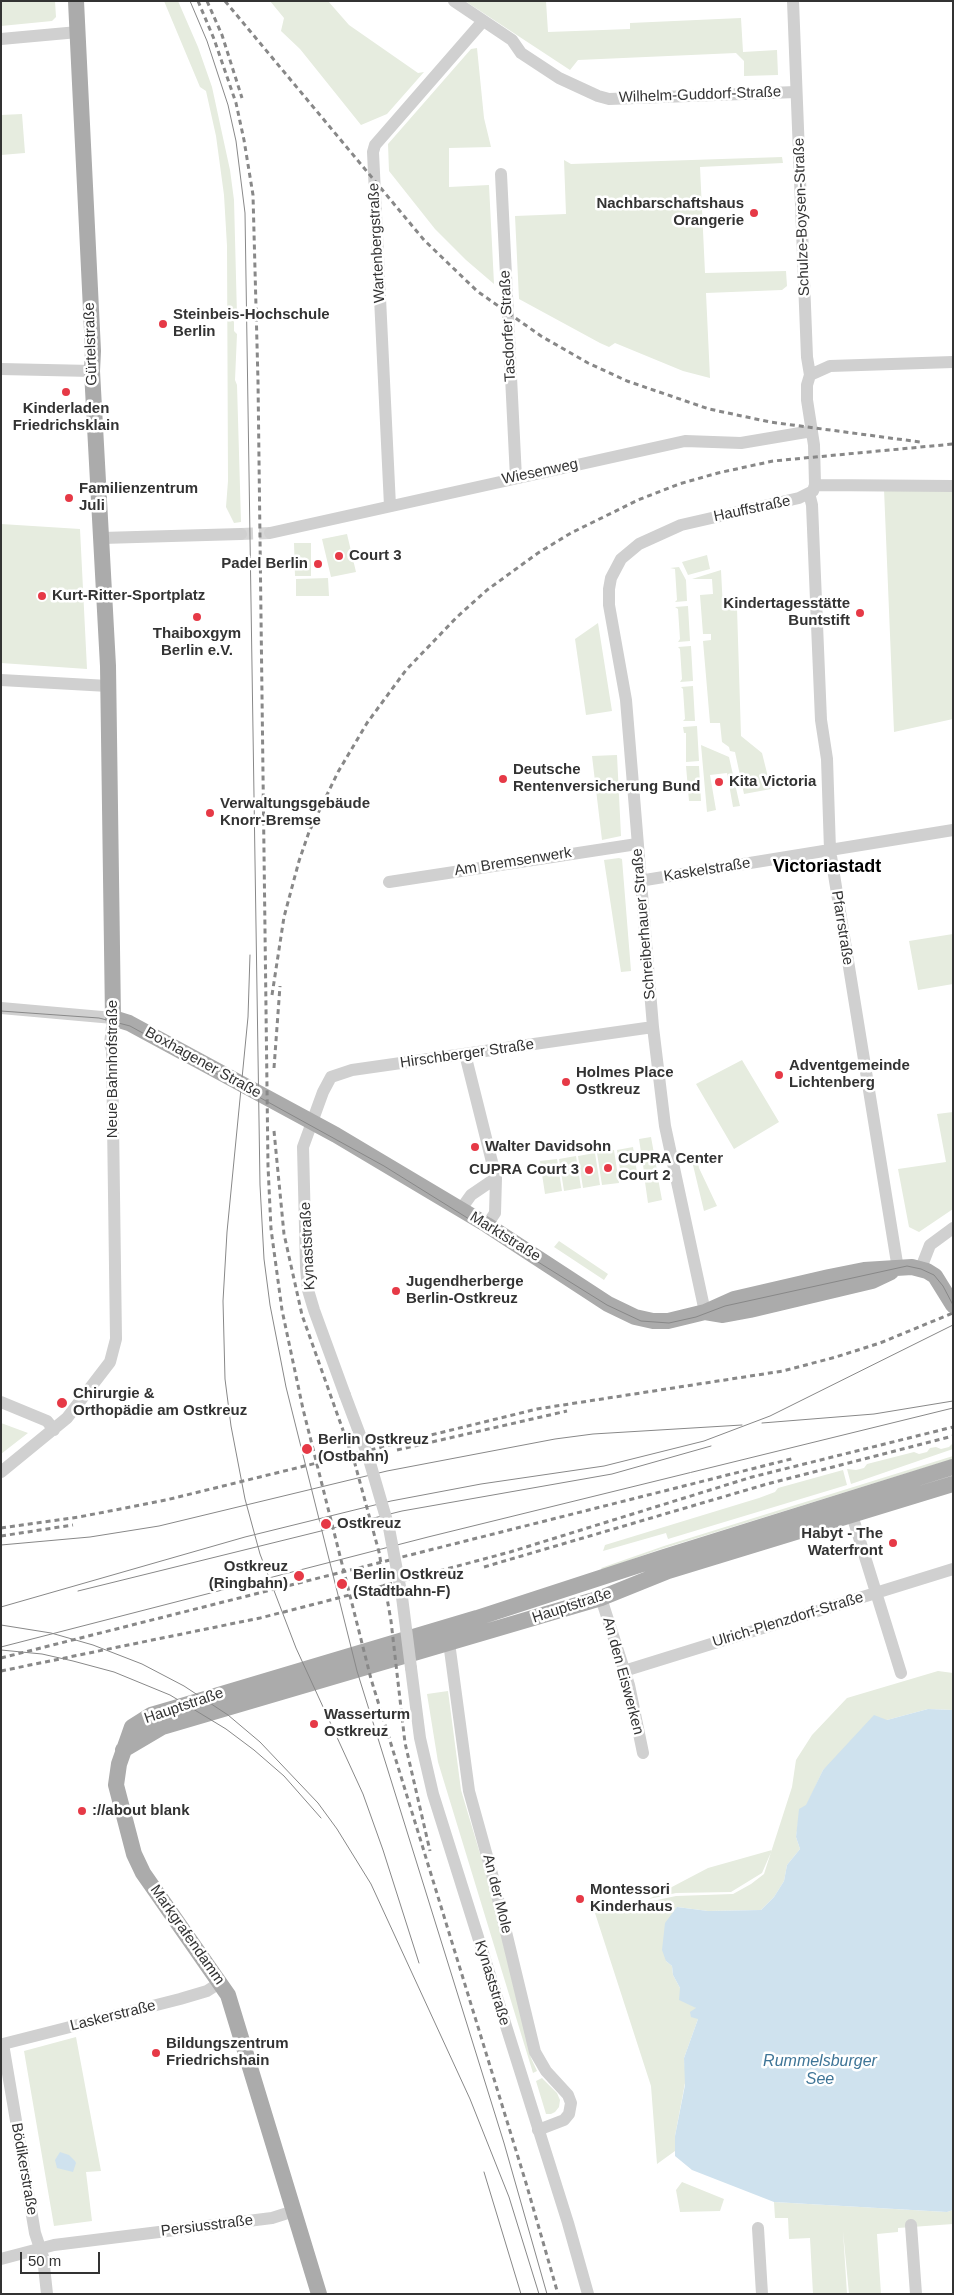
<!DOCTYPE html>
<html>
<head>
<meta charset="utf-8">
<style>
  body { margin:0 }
  #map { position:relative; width:954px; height:2295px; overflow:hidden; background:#fff; font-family:Arial,sans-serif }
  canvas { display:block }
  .frame { position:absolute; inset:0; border:2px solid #333; pointer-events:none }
  .scale { position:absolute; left:20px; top:2252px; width:80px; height:22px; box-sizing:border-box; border:2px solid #333; border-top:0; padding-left:6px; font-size:15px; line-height:18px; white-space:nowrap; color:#333; -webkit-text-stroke:4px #fff; paint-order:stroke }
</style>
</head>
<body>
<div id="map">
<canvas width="954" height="2295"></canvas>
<div class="frame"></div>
<div class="scale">50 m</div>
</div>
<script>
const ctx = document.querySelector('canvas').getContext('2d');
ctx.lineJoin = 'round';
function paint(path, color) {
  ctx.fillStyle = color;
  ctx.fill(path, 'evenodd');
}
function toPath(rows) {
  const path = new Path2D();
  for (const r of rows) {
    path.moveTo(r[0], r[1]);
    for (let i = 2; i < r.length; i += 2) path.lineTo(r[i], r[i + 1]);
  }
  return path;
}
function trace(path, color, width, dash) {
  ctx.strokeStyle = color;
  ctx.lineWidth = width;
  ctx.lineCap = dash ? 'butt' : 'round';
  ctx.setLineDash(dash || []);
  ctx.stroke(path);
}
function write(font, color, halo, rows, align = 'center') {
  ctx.font = font + ' Arial,sans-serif';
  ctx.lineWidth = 5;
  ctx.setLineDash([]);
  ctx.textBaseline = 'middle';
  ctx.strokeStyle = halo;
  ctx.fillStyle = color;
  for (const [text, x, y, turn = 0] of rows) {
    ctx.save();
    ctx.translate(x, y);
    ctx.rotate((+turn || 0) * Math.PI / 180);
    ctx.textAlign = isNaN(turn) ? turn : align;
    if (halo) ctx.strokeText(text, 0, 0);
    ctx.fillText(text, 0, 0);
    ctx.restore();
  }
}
paint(toPath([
  [1,1,55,1,56,17,52,21,1,26],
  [164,1,178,1,198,47,212,87,230,170,234,200,237,316,234,318,234,331,237,334,235,380,237,385,241,522,234,523,226,507,228,481,227,246,224,195,216,136,206,91,200,87],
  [270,1,328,1,349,25,418,73,424,72,387,114,361,125,300,49,281,31,284,18],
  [465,1,546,1,548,32,630,29,630,23,741,18,743,52,777,50,778,75,744,76,744,61,736,53,578,60,570,70],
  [477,48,484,118,491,147,449,148,449,187,489,185,494,284,466,260,435,229,389,171,388,144,471,49],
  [22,114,25,153,1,155,1,115],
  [782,157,783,163,700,167,705,273,786,271,787,286,782,290,706,293,710,378,683,371,615,343,609,347,600,343,519,299,515,216,566,214,564,160,571,164],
  [884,489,953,491,953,719,894,732],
  [1,524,80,529,87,669,1,663],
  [347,534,356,572,331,577,322,539],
  [294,543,311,543,311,576,295,576],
  [707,555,710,569,688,575,682,562],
  [679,567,686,580,687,601,675,602,677,600,675,569,670,568],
  [721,570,723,609,737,608,741,736,762,753,771,789,744,794,735,752,730,751,729,747,722,742,720,723,710,723,703,641,711,640,711,634,703,634,700,595,713,594,712,579,692,579],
  [328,578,329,596,296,596,296,579],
  [688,606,690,641,678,642,680,639,678,609,675,607],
  [598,623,612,711,586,715,575,639],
  [691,646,693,681,680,682,682,679,680,649,678,647],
  [693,686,695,721,683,721,685,719,683,689,681,687],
  [697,726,699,761,686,762,686,733,684,733,683,727],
  [701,745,729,757,740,806,733,807,727,773,710,775,716,810,707,812],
  [617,755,621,836,602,840,592,756],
  [686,766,699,766,701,801,689,801],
  [619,858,622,859,631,971,621,972,604,860],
  [953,934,953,984,918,990,909,941],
  [742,1060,779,1122,734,1149,696,1084],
  [953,1112,953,1209,919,1232,909,1227,898,1169,946,1162,937,1114],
  [651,1137,657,1170,644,1172,639,1139],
  [633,1147,638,1179,622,1182,617,1150],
  [614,1150,619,1183,602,1185,597,1153],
  [595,1153,600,1185,583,1188,578,1156],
  [576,1156,581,1188,564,1191,559,1159],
  [697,1158,699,1168,717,1206,704,1211,692,1161],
  [557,1159,562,1191,545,1194,540,1161],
  [657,1173,662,1200,648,1203,644,1175],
  [559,1241,608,1274,604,1280,554,1247],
  [1,1423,28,1433,1,1454],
  [953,1443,953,1449,851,1484,847,1469,856,1470,864,1468,867,1464,914,1452,919,1454,927,1452,930,1448,936,1447,941,1449,949,1447],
  [953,1456,953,1459,891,1478,658,1550,602,1570,601,1568,664,1546],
  [843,1470,847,1485,668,1539,666,1533,603,1551,605,1545,759,1498,775,1492,778,1488],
  [938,1671,953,1673,953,1710,928,1709,887,1720,823,1770,798,1824,796,1837,800,1849,787,1865,784,1881,774,1897,761,1910,708,1911,677,1907,666,1961,672,1966,673,1975,680,1988,696,2008,698,2019,684,2058,686,2078,675,2136,675,2151,657,2164,651,2086,595,1913,676,1896,733,1894,751,1884,764,1874,792,1787,796,1760,812,1735,847,1698],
  [448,1691,461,1790,487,1877,531,2058,537,2071,533,2073,438,1762,427,1694],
  [772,1850,762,1873,731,1892,676,1893,649,1899,708,1868],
  [76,2037,101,2171,86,2172,92,2221,54,2226,24,2051],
  [542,2078,557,2093,560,2100,559,2107,555,2112,551,2114,546,2114,536,2081],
  [682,2182,724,2199,720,2211,680,2212,676,2190],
  [774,2202,947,2212,953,2210,953,2224,898,2228,898,2232,877,2234,881,2294,849,2294,843,2231,847,2294,813,2294,810,2238,789,2239,788,2218,775,2218]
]), '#e6ecdf');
paint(toPath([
  [928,1709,953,1710,953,2210,947,2212,774,2202,692,2170,675,2156,675,2136,685,2085,684,2058,698,2019,691,2017,690,2012,696,2008,679,2000,680,1988,673,1975,672,1966,666,1961,662,1950,665,1923,677,1907,708,1911,761,1910,774,1897,784,1881,787,1865,800,1849,796,1837,799,1809,806,1805,823,1770,874,1715,887,1720],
  [60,2152,69,2155,75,2161,76,2163,73,2172,57,2168,55,2160]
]), '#cfe2ee');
trace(toPath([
  [241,534,270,533]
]), '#d6d6d6', 12, [12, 6]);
trace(toPath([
  [454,1,512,40,521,53,559,78,598,96,609,99,796,92],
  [1,39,78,32],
  [501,174,516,478],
  [1,369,92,371],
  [810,375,830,366,953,362],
  [815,485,953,486],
  [809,493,812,505,821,720,827,759,830,850,898,1269],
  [390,506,373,152,375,145,483,21],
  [270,533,685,441,741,443,812,431],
  [102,538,241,534],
  [1,680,108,686],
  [639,881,953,830],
  [389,882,637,844],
  [1,1008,113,1018,110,1044,112,1050,116,1339,110,1362,67,1418,1,1472],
  [465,1054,496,1178,495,1213,487,1225],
  [461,1209,471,1195,496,1178],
  [921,1268,930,1245,953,1228],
  [705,1312,665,1126,653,1027,626,700,609,605,609,589,611,578,621,559,639,544,681,525,799,498,813,491,815,485,814,445,807,400,807,385,810,375,807,357,793,1],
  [345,1395,314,1310,308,1290,306,1267,303,1147,323,1092,331,1077,352,1070,653,1027],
  [1,1402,47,1421,54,1430],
  [852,1515,901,1673],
  [601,1598,629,1685,643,1753],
  [448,1635,469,1791,492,1874,535,2052,546,2071,568,2095,571,2103,569,2114,564,2120,538,2130],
  [411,1668,420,1738,433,1794,568,2223,588,2294],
  [624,1671,953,1569],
  [911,2225,916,2294],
  [758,2228,762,2294],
  [1,2259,54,2245,272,2218,294,2211],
  [47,2294,43,2257,35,2233,3,2044,180,1999,207,1991,221,1982]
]), '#d0d0d0', 12);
trace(toPath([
  [76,1,93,351,92,371,108,666,113,1018,129,1023,336,1135,487,1225,608,1304,635,1317,653,1321,668,1321,705,1312,734,1299,829,1277,864,1270,912,1267,927,1271,935,1276,953,1305],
  [705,1312,723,1315,750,1310,872,1281,891,1272],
  [123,1750,162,1727,601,1598,668,1571,953,1484],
  [319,2294,228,1995,143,1873,134,1854,116,1785,119,1764,132,1727,151,1715,175,1708,477,1618,664,1557,953,1467]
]), '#ababab', 16);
trace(toPath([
  [190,1,207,41,228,105,236,141,245,213,260,1185,264,1259,270,1305,286,1387,357,1671,504,2143,547,2294],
  [250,955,248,1017,227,1232,223,1301,225,1379,231,1426,245,1499,260,1554,296,1648,363,1794,383,1850,419,1963],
  [1,1011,99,1018,130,1026,384,1166,607,1305,641,1321,669,1323,696,1317,725,1306,907,1266,921,1269,934,1275,943,1286,953,1305],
  [762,1423,874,1414,953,1401],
  [1,1545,90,1537,159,1526,387,1471,555,1439,593,1434,742,1425],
  [78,1591,402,1511,612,1474,711,1446],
  [1,1607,245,1537,391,1501,481,1484,604,1466,704,1441,770,1416,953,1325],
  [1,1625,51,1633,93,1645,142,1664,184,1686,228,1715,260,1742,318,1803,337,1829,371,1884,470,2099,509,2197,539,2294],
  [1,1647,428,1537,953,1408],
  [1,1650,42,1654,73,1661,114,1672,170,1695,226,1729,254,1750,284,1776,321,1818],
  [484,2172,521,2294]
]), '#888', 1);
trace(toPath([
  [198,1,214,39,236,103,244,140,253,195,258,381,268,1166,271,1229,282,1310,303,1409,371,1679,526,2183,558,2294],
  [207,1,222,35,242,98],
  [225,1,424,240,477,291,541,336,588,363,627,381,709,409,770,422,920,442],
  [272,995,284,917,299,861,309,832,338,772,367,723,406,670,457,617,487,590,538,553,571,533,638,500,679,484,718,473,773,461,953,444],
  [274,1068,280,986],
  [274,1131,284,1234,302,1315,355,1464,379,1552,391,1621,405,1743,430,1851],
  [397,1450,567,1411],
  [1,1528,79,1517,166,1500,537,1409,783,1371,836,1357,880,1343,953,1313],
  [1,1536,73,1525],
  [484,1567,767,1484,953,1436],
  [1,1658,795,1458],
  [1,1671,260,1618,323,1602,510,1552,752,1477,953,1427]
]), '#888', 3, [5, 4]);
trace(toPath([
  [345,1395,368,1456,389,1528,402,1597,411,1668]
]), '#d0d0d0', 12);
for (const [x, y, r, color] of [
  [754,213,5,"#e63946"],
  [163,324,5,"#e63946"],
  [66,392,5,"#e63946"],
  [69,498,5,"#e63946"],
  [339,556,5,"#e63946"],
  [318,564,5,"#e63946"],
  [42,596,5,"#e63946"],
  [860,613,5,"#e63946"],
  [197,617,5,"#e63946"],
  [503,779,5,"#e63946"],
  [719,782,5,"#e63946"],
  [210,813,5,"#e63946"],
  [779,1075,5,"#e63946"],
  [566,1082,5,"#e63946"],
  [475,1147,5,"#e63946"],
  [608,1168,5,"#e63946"],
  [589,1170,5,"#e63946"],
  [396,1291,5,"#e63946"],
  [62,1403,6,"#e63946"],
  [307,1449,6,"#e63946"],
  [326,1524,6,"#e63946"],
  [893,1543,5,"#e63946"],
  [299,1576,6,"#e63946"],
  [342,1584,6,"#e63946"],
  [314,1724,5,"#e63946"],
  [82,1811,5,"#e63946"],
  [580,1899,5,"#e63946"],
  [156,2053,5,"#e63946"]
]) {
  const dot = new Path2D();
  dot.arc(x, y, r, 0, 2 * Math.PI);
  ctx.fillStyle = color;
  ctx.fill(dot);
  trace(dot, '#fff', 2);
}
write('15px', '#333', '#fff', [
  ["Wilhelm-Guddorf-Straße",700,95,-2],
  ["Schulze-Boysen-Straße",802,217,-92],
  ["Wartenbergstraße",377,243,-93],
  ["Tasdorfer Straße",508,326,-93],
  ["Gürtelstraße",91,344,-92],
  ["Wiesenweg",540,472,-12],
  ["Hauffstraße",752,509,-12],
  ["Am Bremsenwerk",513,862,-9],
  ["Kaskelstraße",707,870,-9],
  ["Schreiberhauer Straße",644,924,-95],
  ["Pfarrstraße",842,928,81],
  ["Hirschberger Straße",467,1054,-8],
  ["Boxhagener Straße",203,1063,29],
  ["Neue Bahnhofstraße",113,1069,-90],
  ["Marktstraße",505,1237,32],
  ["Kynaststraße",308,1246,-93],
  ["Hauptstraße",572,1606,-18],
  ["Ulrich-Plenzdorf-Straße",788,1620,-17],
  ["An den Eiswerken",623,1676,75],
  ["Hauptstraße",184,1706,-19],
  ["An der Mole",497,1894,76],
  ["Markgrafendamm",187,1935,55],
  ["Kynaststraße",492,1983,73],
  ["Laskerstraße",113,2016,-14],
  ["Bödikerstraße",24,2169,80],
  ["Persiusstraße",207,2226,-7]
]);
write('bold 15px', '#333', '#fff', [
  ["Nachbarschaftshaus",744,204,"right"],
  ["Orangerie",744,221,"right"],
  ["Steinbeis-Hochschule",173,315],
  ["Berlin",173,332],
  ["Kinderladen",66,409,"center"],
  ["Friedrichsklain",66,426,"center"],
  ["Familienzentrum",79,489],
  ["Juli",79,506],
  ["Court 3",349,556],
  ["Padel Berlin",308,564,"right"],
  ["Kurt-Ritter-Sportplatz",52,596],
  ["Kindertagesstätte",850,604,"right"],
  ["Buntstift",850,621,"right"],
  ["Thaiboxgym",197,634,"center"],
  ["Berlin e.V.",197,651,"center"],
  ["Deutsche",513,770],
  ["Rentenversicherung Bund",513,787],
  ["Kita Victoria",729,782],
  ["Verwaltungsgebäude",220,804],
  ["Knorr-Bremse",220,821],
  ["Adventgemeinde",789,1066],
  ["Lichtenberg",789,1083],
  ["Holmes Place",576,1073],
  ["Ostkreuz",576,1090],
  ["Walter Davidsohn",485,1147],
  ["CUPRA Center",618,1159],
  ["Court 2",618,1176],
  ["CUPRA Court 3",579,1170,"right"],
  ["Jugendherberge",406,1282],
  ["Berlin-Ostkreuz",406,1299],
  ["Chirurgie &",73,1394],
  ["Orthopädie am Ostkreuz",73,1411],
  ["Berlin Ostkreuz",318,1440],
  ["(Ostbahn)",318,1457],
  ["Ostkreuz",337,1524],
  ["Habyt - The",883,1534,"right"],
  ["Waterfront",883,1551,"right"],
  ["Ostkreuz",288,1567,"right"],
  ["(Ringbahn)",288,1584,"right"],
  ["Berlin Ostkreuz",353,1575],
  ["(Stadtbahn-F)",353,1592],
  ["Wasserturm",324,1715],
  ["Ostkreuz",324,1732],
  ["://about blank",92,1811],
  ["Montessori",590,1890],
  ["Kinderhaus",590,1907],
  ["Bildungszentrum",166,2044],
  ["Friedrichshain",166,2061]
], 'left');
write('italic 16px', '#3f7597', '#fff', [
  ["Rummelsburger",820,2062],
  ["See",820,2080]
]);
write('bold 18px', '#000', '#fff', [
  ["Victoriastadt",827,867]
]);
</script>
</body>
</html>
